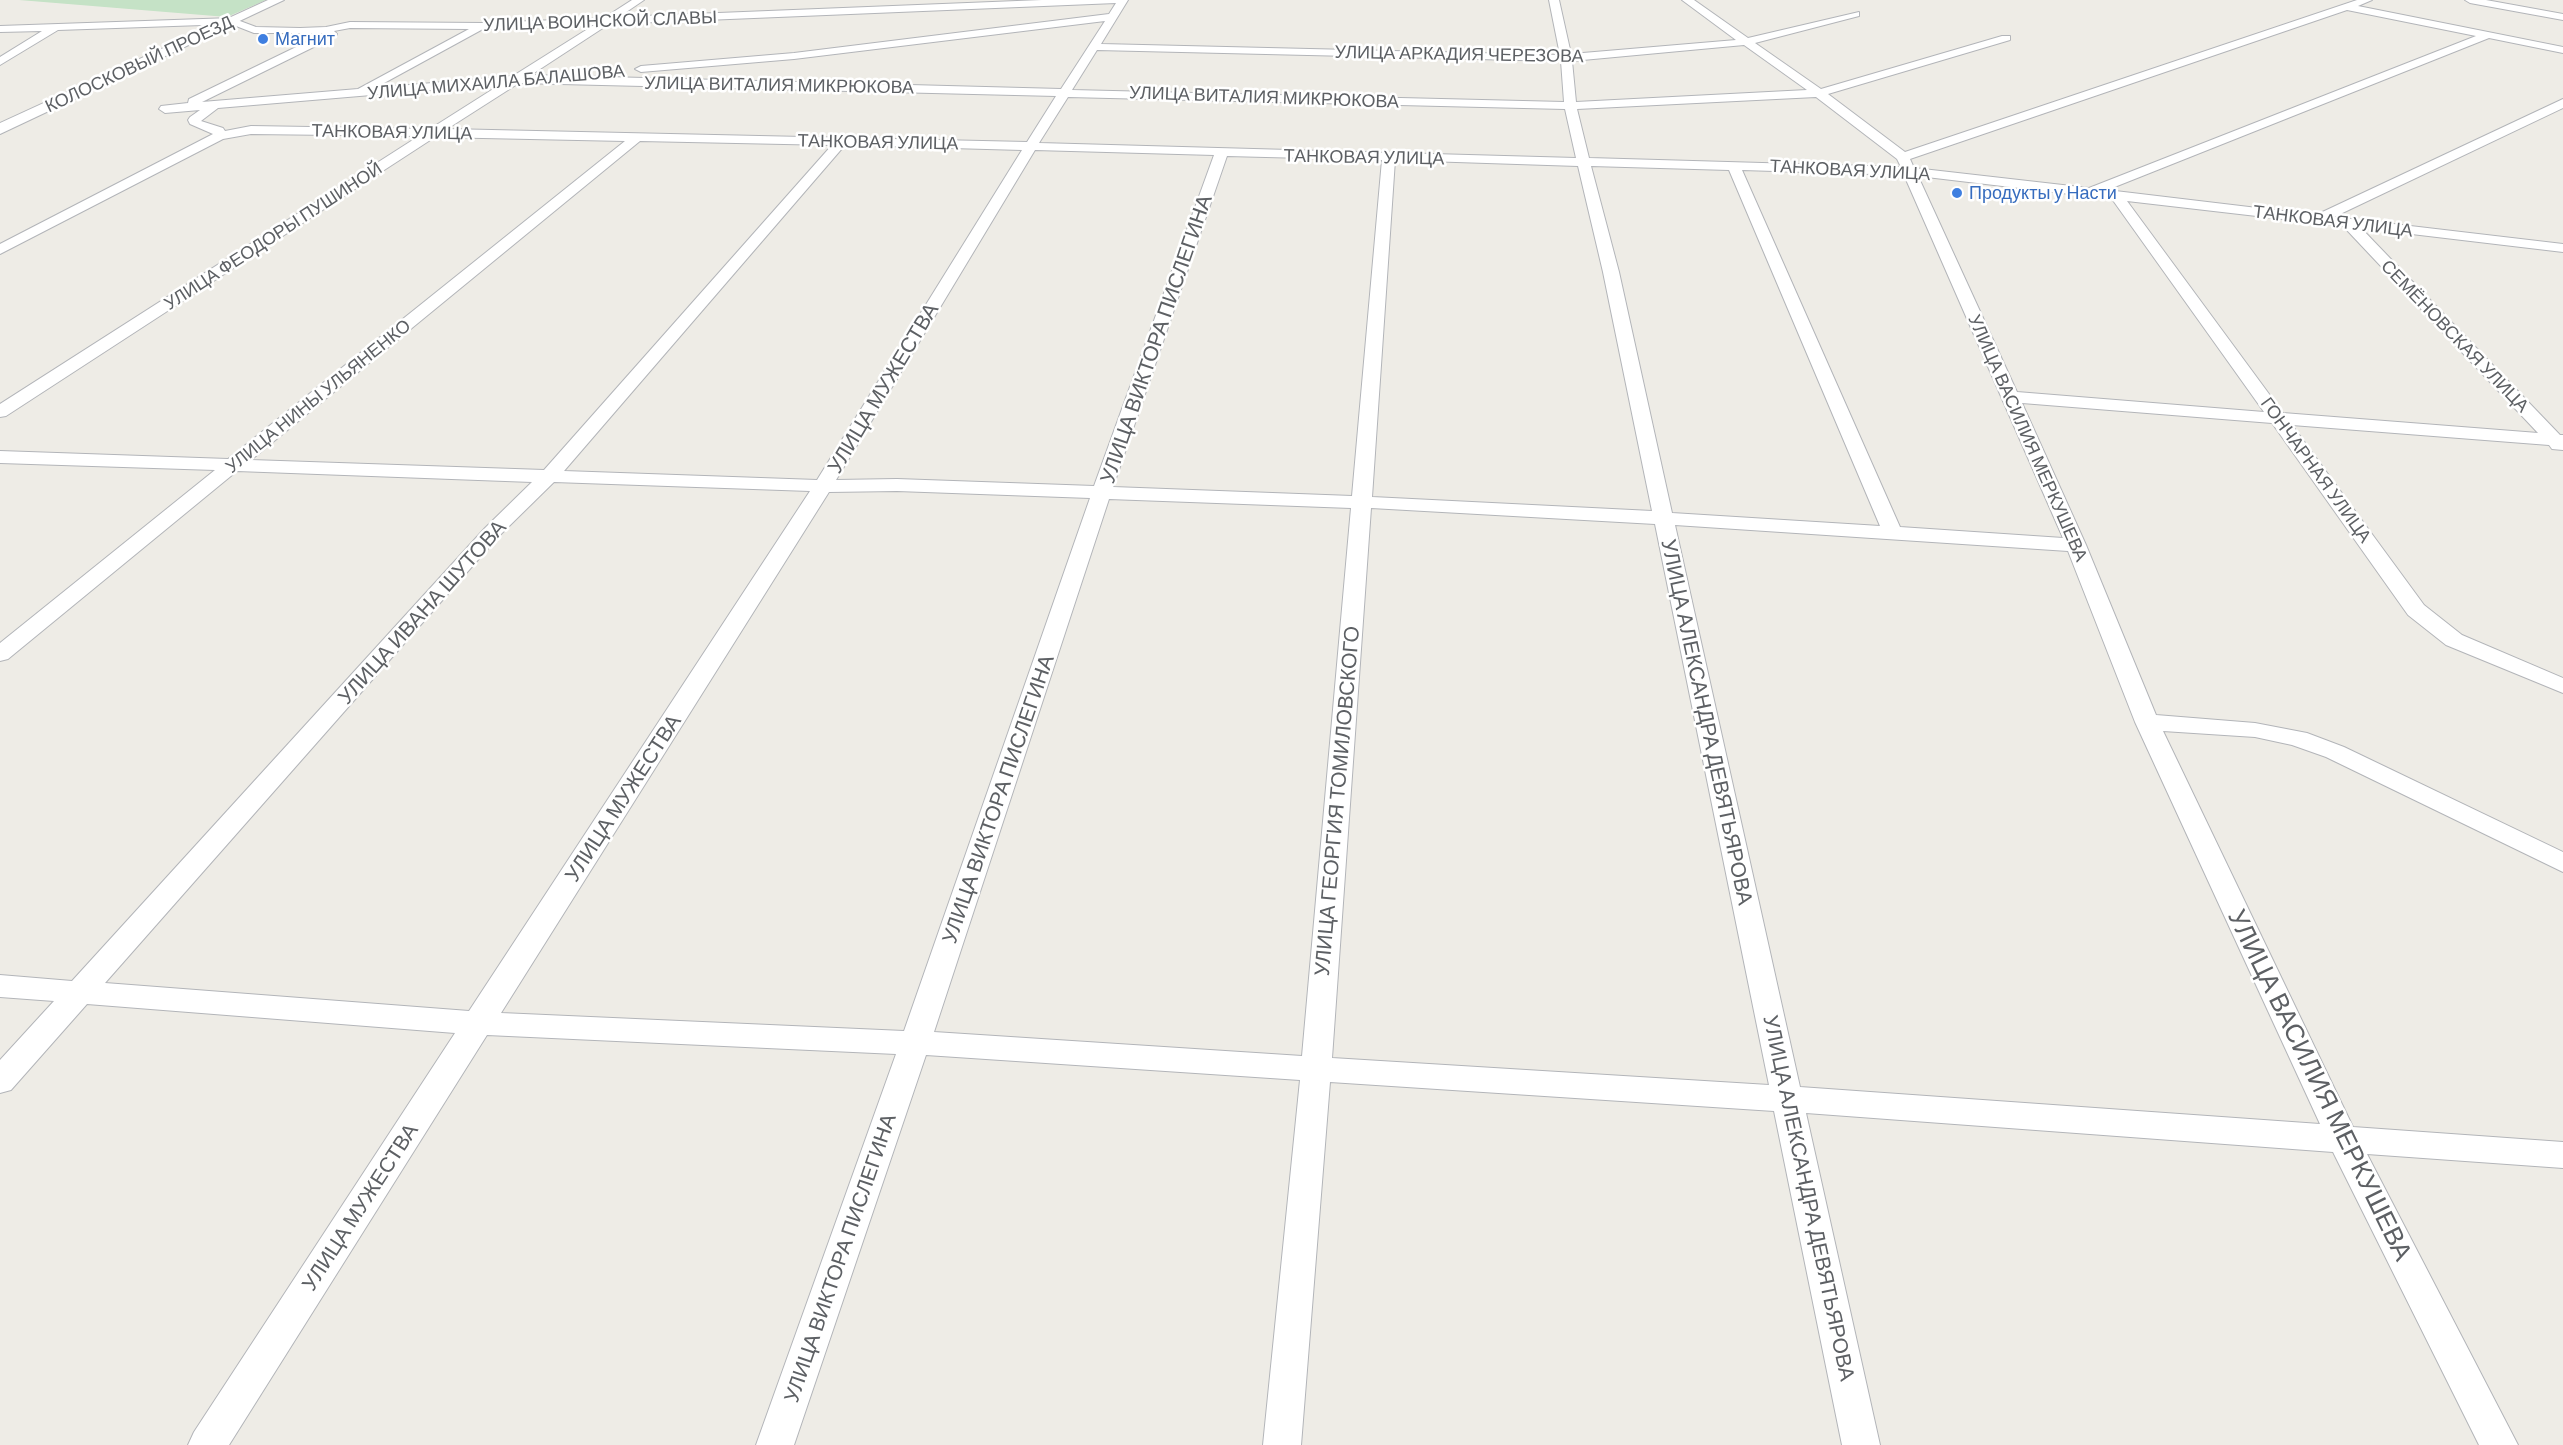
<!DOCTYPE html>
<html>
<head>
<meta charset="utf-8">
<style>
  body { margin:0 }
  canvas { display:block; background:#eeece6 }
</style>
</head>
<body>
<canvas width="2563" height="1445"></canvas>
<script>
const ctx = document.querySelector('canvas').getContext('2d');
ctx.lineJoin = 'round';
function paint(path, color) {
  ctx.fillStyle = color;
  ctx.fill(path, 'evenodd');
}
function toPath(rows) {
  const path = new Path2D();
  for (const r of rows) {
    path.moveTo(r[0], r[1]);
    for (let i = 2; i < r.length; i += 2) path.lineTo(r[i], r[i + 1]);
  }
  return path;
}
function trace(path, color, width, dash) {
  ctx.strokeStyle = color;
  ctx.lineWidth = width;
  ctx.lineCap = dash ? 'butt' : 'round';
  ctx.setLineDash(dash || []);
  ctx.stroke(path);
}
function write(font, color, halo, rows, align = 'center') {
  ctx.font = font + ' Barlow,sans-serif';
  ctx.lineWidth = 5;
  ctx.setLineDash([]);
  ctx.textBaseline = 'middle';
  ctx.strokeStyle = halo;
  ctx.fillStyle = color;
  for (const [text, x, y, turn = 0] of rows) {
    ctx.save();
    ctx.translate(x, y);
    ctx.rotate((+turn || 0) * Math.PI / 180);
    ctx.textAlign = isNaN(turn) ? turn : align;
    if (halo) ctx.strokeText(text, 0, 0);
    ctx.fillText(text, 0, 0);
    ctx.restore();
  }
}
paint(toPath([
  [19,0,266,0,227,17]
]), '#c5e2c6');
const minor = toPath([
  [632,0,644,0,619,17,1042,0,1128,0,1101,44,1560,55,1549,0,1559,0,1571,54,1736,40,1682,0,1694,0,1748,38,1859,12,1859,16,1755,43,1821,89,2002,36,2010,36,2010,40,1828,94,1905,152,2357,0,2372,0,2358,6,2563,47,2563,53,2489,38,2107,190,2316,215,2563,99,2563,108,2334,217,2563,244,2563,252,2361,228,2560,435,2563,435,2563,450,2552,449,2549,445,2292,425,2424,605,2462,635,2563,678,2563,693,2446,645,2408,615,2272,423,2022,403,2086,545,2156,715,2255,723,2307,733,2344,747,2563,852,2563,872,2326,757,2292,745,2255,737,2163,731,2353,1127,2563,1142,2563,1168,2367,1154,2518,1445,2479,1445,2333,1152,1806,1113,1880,1445,1842,1445,1774,1111,1330,1082,1301,1445,1263,1445,1300,1080,926,1055,794,1445,756,1445,896,1054,487,1035,229,1445,188,1445,194,1432,455,1033,87,1004,11,1090,0,1093,0,1060,54,1001,0,997,0,975,72,981,485,528,532,482,237,471,8,659,0,661,0,643,215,470,0,463,0,451,228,459,625,141,435,137,6,416,0,417,0,404,419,136,251,134,223,139,0,254,0,244,213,134,190,124,188,120,190,117,200,110,165,113,159,109,161,106,188,103,189,99,325,33,254,33,231,24,58,30,0,65,0,57,42,31,0,32,0,26,232,18,256,27,300,28,326,27,350,22,484,23,604,18,632,0],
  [1116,3,1109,14,794,53,641,66,635,69,641,72,794,59,1105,21,1061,89,531,75,609,24,1116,3],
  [2347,10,2476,36,2089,188,1914,168,1910,159,2347,10],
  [594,25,513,76,375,88,483,29,594,25],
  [350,28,469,29,358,89,202,102,336,36,337,34,334,31,350,28],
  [1744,45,1807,90,1576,102,1572,61,1744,45],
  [1097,50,1561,61,1564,102,1072,90,1097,50],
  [519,83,1056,96,1027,142,447,129,519,83],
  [501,84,430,129,251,126,225,131,223,128,201,121,218,108,501,84],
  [1068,97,1565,109,1576,158,1039,143,1068,97],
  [1816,97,1897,159,1901,167,1589,158,1577,109,1816,97],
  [640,141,832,145,544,470,251,460,640,141],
  [845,145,1022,150,817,480,564,471,845,145],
  [1035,150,1214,155,1094,486,897,479,836,480,1035,150],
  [1227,156,1382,160,1352,496,1113,487,1227,156],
  [1395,160,1578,166,1603,272,1652,511,1372,497,1395,160],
  [1591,166,1729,170,1880,526,1672,513,1619,272,1591,166],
  [1742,170,1904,175,2063,538,1900,527,1742,170],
  [1918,176,2112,199,2264,412,2017,392,1918,176],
  [2127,201,2343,226,2538,433,2283,413,2127,201],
  [554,482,810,491,469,1011,105,983,499,536,554,482],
  [897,491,1090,498,904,1031,501,1013,829,492,897,491],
  [1109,499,1351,508,1302,1056,934,1032,1109,499],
  [1371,508,1655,524,1769,1085,1332,1058,1371,508],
  [1675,525,2068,551,2135,722,2320,1124,1800,1087,1675,525],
  [2465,0,2486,0,2563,14,2563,20,2470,3,2465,0]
]);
const tertiary = toPath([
  [268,0,284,0,0,134,0,123,268,0]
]);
trace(minor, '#b3b5b9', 2);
trace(tertiary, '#b3b5b9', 2);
paint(minor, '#fff');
paint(tertiary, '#fff');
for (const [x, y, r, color] of [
  [263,39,6,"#3f7fe0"],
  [1957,193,6,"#3f7fe0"]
]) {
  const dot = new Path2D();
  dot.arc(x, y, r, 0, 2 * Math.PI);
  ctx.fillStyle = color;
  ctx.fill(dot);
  trace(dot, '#fff', 2);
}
write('18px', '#5d6064', '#fff', [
  ["УЛИЦА ВОИНСКОЙ СЛАВЫ",600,21,-2],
  ["УЛИЦА АРКАДИЯ ЧЕРЕЗОВА",1459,54,1],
  ["КОЛОСКОВЫЙ ПРОЕЗД",139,64,-25],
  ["УЛИЦА МИХАИЛА БАЛАШОВА",496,82,-5],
  ["УЛИЦА ВИТАЛИЯ МИКРЮКОВА",779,85,1],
  ["УЛИЦА ВИТАЛИЯ МИКРЮКОВА",1264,97,2],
  ["ТАНКОВАЯ УЛИЦА",392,132,1],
  ["ТАНКОВАЯ УЛИЦА",878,142,1],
  ["ТАНКОВАЯ УЛИЦА",1364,157,1],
  ["ТАНКОВАЯ УЛИЦА",1850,170,3],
  ["ТАНКОВАЯ УЛИЦА",2333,221,7],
  ["УЛИЦА ФЕОДОРЫ ПУШИНОЙ",273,236,-33],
  ["СЕМЁНОВСКАЯ УЛИЦА",2455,336,46],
  ["УЛИЦА НИНЫ УЛЬЯНЕНКО",318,396,-39],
  ["УЛИЦА ВАСИЛИЯ МЕРКУШЕВА",2028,438,66],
  ["ГОНЧАРНАЯ УЛИЦА",2316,470,54]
]);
write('18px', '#366cbe', '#fff', [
  ["Магнит",275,39],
  ["Продукты у Насти",1969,193]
], 'left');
write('21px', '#5d6064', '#fff', [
  ["УЛИЦА ВИКТОРА ПИСЛЕГИНА",1156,339,-71],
  ["УЛИЦА МУЖЕСТВА",883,388,-59],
  ["УЛИЦА ИВАНА ШУТОВА",422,612,-48],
  ["УЛИЦА АЛЕКСАНДРА ДЕВЯТЬЯРОВА",1707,722,78],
  ["УЛИЦА МУЖЕСТВА",623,798,-57],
  ["УЛИЦА ВИКТОРА ПИСЛЕГИНА",998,799,-71],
  ["УЛИЦА ГЕОРГИЯ ТОМИЛОВСКОГО",1337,801,-85],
  ["УЛИЦА АЛЕКСАНДРА ДЕВЯТЬЯРОВА",1809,1198,78],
  ["УЛИЦА МУЖЕСТВА",360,1207,-57],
  ["УЛИЦА ВИКТОРА ПИСЛЕГИНА",840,1258,-71]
]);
write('26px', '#5d6064', '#fff', [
  ["УЛИЦА ВАСИЛИЯ МЕРКУШЕВА",2320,1085,64]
]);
</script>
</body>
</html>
